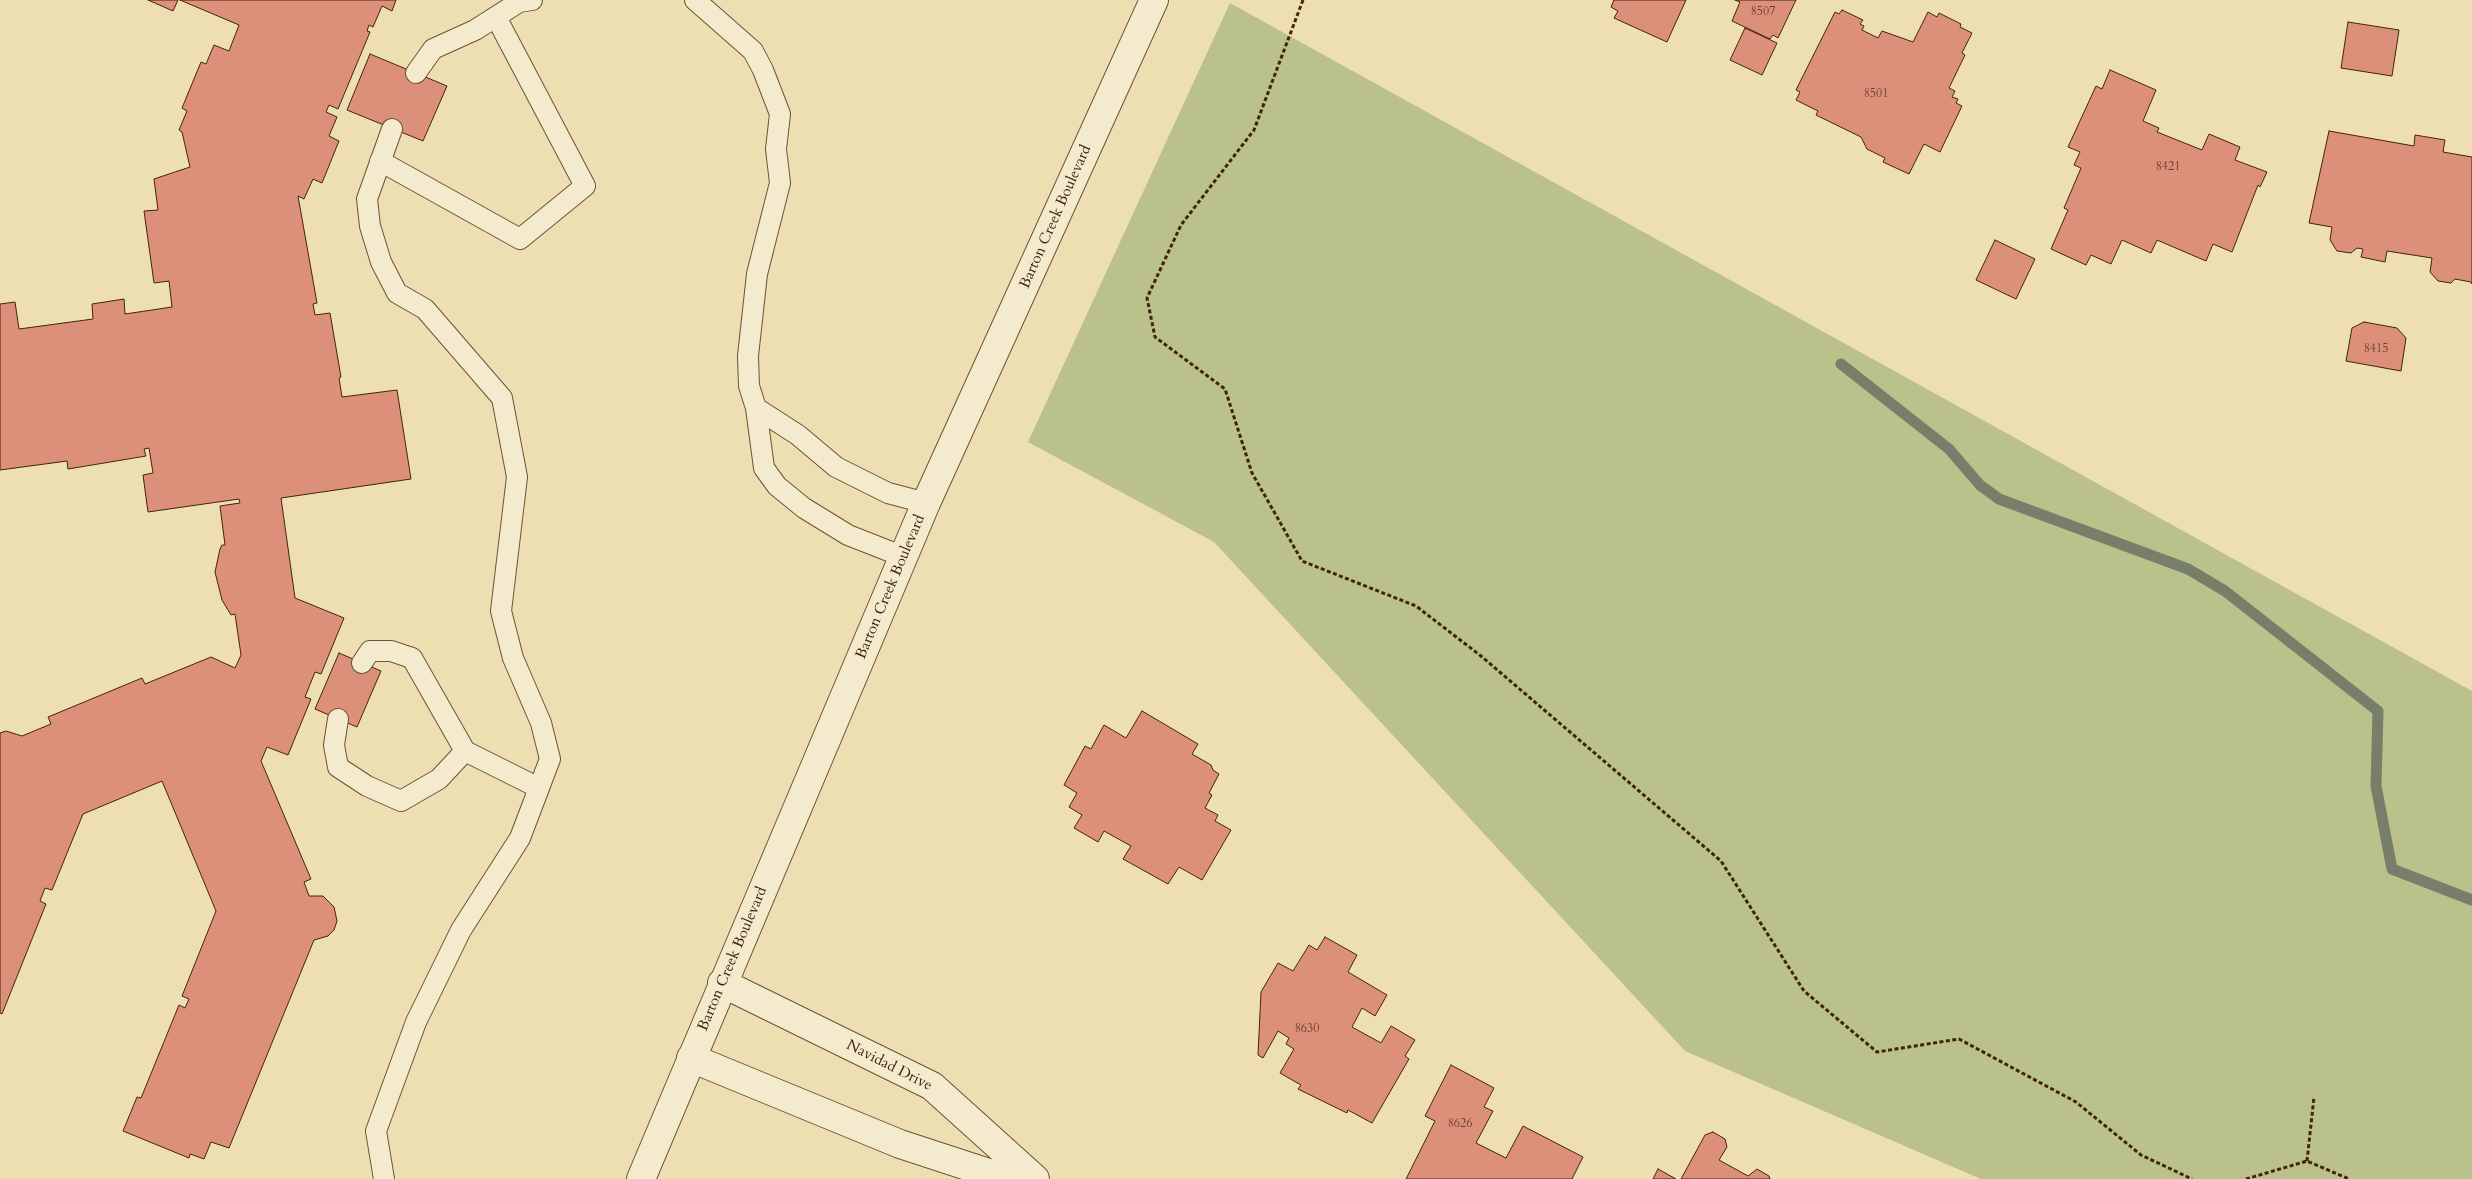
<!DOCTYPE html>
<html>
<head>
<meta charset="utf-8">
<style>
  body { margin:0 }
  canvas { display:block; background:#eedfb2 }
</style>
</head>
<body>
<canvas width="2472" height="1179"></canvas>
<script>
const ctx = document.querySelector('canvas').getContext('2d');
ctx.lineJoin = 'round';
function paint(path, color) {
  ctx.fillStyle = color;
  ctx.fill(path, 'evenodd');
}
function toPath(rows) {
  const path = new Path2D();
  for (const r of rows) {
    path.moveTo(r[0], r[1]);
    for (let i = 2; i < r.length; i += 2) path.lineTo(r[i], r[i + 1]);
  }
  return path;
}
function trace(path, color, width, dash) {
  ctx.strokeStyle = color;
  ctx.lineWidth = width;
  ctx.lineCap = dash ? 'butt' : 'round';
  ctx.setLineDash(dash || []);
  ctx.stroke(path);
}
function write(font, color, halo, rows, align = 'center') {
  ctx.font = font + ' Cardo,serif';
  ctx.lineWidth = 4;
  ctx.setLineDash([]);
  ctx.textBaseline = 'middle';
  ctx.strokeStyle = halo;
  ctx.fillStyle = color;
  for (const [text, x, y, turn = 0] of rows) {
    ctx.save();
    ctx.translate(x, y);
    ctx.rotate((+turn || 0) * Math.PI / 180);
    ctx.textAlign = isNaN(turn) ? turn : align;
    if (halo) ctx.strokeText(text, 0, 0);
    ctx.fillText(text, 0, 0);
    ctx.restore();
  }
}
paint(toPath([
  [1230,3,2472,691,2472,1179,1981,1179,1685,1051,1214,542,1028,442]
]), '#bac18b');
trace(toPath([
  [1841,364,1949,449,1980,485,1999,499,2188,569,2225,591,2378,711,2376,786,2392,869,2472,900]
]), '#777f6a', 11);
const building = toPath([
  [148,0,178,0,173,11,148,0],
  [180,0,396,0,392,11,382,6,373,27,369,25,367,31,370,32,338,109,329,105,326,112,337,117,329,136,339,141,322,183,313,179,304,199,298,196,317,303,313,304,315,315,330,313,341,377,339,378,342,397,397,390,411,479,281,498,295,598,344,618,321,674,315,672,305,697,311,699,288,755,267,747,261,761,311,879,304,882,309,896,323,896,334,907,337,921,334,930,328,936,314,940,229,1148,211,1142,204,1159,190,1154,189,1158,123,1131,137,1097,141,1098,179,1005,185,1008,189,999,182,996,216,911,162,781,83,814,52,890,45,888,40,901,46,904,2,1014,0,1013,0,733,6,731,22,736,51,724,48,717,142,678,145,684,211,657,235,668,241,655,235,614,231,615,222,600,215,572,220,549,222,545,225,545,220,506,240,503,239,499,148,512,143,475,153,473,149,448,144,449,146,456,68,469,67,461,0,470,0,304,15,302,19,329,93,319,92,304,124,299,125,314,172,307,169,281,154,283,144,211,158,210,154,179,190,167,182,132,179,130,187,111,182,108,201,62,206,64,214,45,229,51,239,25,180,0],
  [1614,0,1686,0,1667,42,1614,18,1618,11,1611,7,1614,0],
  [1735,0,1796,0,1778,38,1773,35,1770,39,1732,21,1740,2,1735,0],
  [1842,10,1863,20,1860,24,1864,26,1862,30,1878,38,1882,31,1913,42,1928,12,1937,17,1939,13,1961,24,1960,27,1972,33,1962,53,1965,55,1949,88,1955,91,1952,97,1958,99,1956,103,1962,106,1940,152,1924,144,1909,174,1883,162,1885,158,1867,149,1861,137,1816,115,1818,111,1796,100,1800,92,1796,90,1835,12,1839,14,1842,10],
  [2348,22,2399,30,2392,76,2341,68,2348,22],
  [1745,28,1777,43,1762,75,1730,60,1745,28],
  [370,54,447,86,423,141,347,110,370,54],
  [2110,70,2156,90,2143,121,2159,128,2157,132,2202,150,2209,134,2240,147,2235,160,2267,172,2260,187,2258,185,2232,252,2213,244,2206,261,2157,240,2151,253,2122,240,2111,264,2091,255,2086,265,2051,249,2068,210,2064,208,2081,168,2074,165,2080,152,2068,147,2096,86,2102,89,2110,70],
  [2329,131,2414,146,2415,135,2445,140,2443,152,2472,157,2472,284,2471,282,2455,279,2451,283,2438,281,2430,272,2432,258,2387,251,2385,262,2361,257,2363,249,2357,248,2351,253,2337,251,2330,240,2332,227,2309,223,2329,131],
  [1995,240,2035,259,2016,299,1976,280,1995,240],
  [2364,322,2397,328,2406,338,2401,371,2346,361,2352,328,2364,322],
  [339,653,381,671,357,727,315,709,339,653],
  [1142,711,1198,744,1192,754,1211,765,1213,770,1219,774,1209,793,1212,795,1205,808,1218,815,1215,821,1231,830,1202,880,1179,867,1168,884,1123,859,1131,846,1104,831,1098,842,1074,828,1082,815,1069,807,1077,793,1064,785,1085,746,1091,749,1104,725,1126,738,1142,711],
  [1325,937,1357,955,1348,972,1387,995,1375,1016,1362,1008,1352,1027,1381,1043,1391,1026,1415,1040,1405,1056,1409,1059,1372,1123,1348,1110,1347,1113,1298,1089,1301,1085,1280,1073,1294,1049,1286,1044,1289,1038,1278,1031,1263,1058,1258,1055,1261,992,1278,963,1293,971,1309,945,1317,950,1325,937],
  [1451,1065,1494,1088,1484,1107,1493,1111,1476,1143,1506,1158,1523,1126,1583,1157,1572,1179,1406,1179,1435,1121,1425,1116,1451,1065],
  [1713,1132,1725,1139,1727,1147,1719,1160,1748,1176,1757,1169,1769,1176,1770,1179,1681,1179,1705,1135,1713,1132],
  [1658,1169,1676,1179,1653,1179,1658,1169]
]);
paint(building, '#dc9079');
trace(building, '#42230d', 1);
const service = toPath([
  [695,0,753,51,763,70,780,114,776,149,780,183,757,274,748,356,749,386,756,408,764,468,777,486,804,508,848,535,904,557],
  [416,73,433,49,475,30,519,2,532,0],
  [380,161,520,239,585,186,496,17],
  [756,408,798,435,836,467,888,493,926,503],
  [362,663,370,651,391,651,412,658,465,751,539,788],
  [338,719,334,745,338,767,367,786,401,801,439,779,465,751],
  [384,1179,376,1131,416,1022,461,930,520,838,550,759,541,723,513,658,501,611,517,477,502,398,425,309,397,293,381,262,370,226,367,199,392,129]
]);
const minor = toPath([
  [722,983,932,1086,1035,1179],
  [691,1058,900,1144,1007,1179]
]);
const tertiary = toPath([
  [641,1179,926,503,1154,0]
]);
trace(service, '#6d5236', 22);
trace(minor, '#6d5236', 30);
trace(tertiary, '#6d5236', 30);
trace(toPath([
  [1303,0,1254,130,1181,225,1147,298,1155,337,1225,389,1252,473,1302,561,1416,606,1481,656,1721,861,1804,991,1877,1052,1959,1039,2076,1102,2141,1155,2192,1179],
  [2307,1161,2314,1097],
  [2246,1179,2307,1161,2349,1179]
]), '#42230d', 3, [4, 2.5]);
trace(service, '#f4eacd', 20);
trace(minor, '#f4eacd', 28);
trace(tertiary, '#f4eacd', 28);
write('12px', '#683e28', null, [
  ["8507",1763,12],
  ["8501",1876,94],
  ["8421",2168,167],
  ["8415",2376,349],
  ["8630",1307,1029],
  ["8626",1460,1124]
]);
write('15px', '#42230d', '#f4eacd', [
  ["Barton Creek Boulevard",1056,217,-66],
  ["Barton Creek Boulevard",891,587,-67],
  ["Barton Creek Boulevard",733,959,-67],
  ["Navidad Drive",889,1066,27]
]);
</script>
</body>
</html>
